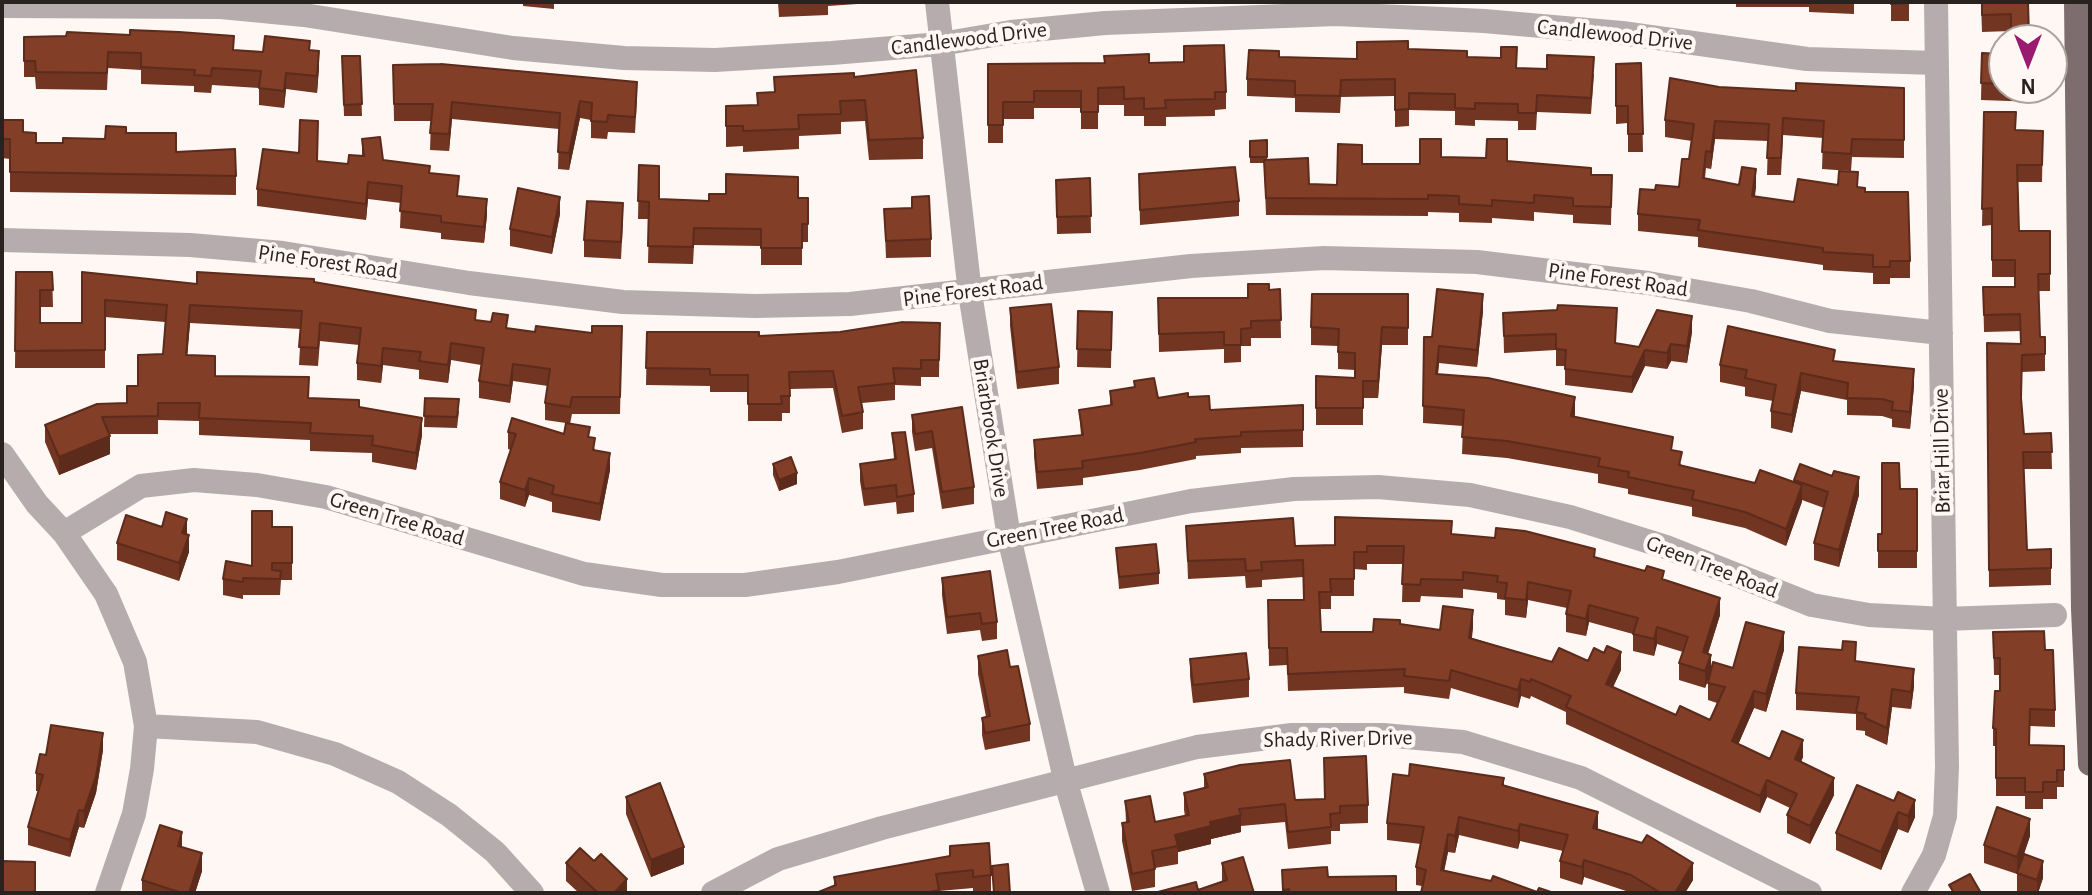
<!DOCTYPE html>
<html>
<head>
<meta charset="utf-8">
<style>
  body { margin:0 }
  #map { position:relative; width:2092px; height:895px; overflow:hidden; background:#fff7f3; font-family:"Alegreya Sans",sans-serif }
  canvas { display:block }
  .frame { position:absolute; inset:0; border:4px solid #29221f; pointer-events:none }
  .north { position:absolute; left:1988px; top:24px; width:80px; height:80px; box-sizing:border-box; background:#fff7f3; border:2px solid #a9a29e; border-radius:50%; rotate:180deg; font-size:22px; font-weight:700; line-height:32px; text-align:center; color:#29221f }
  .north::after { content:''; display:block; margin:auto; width:28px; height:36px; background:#9a1a70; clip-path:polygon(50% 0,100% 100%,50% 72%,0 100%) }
</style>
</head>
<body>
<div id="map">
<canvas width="2092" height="895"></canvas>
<div class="frame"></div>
<div class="north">N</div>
</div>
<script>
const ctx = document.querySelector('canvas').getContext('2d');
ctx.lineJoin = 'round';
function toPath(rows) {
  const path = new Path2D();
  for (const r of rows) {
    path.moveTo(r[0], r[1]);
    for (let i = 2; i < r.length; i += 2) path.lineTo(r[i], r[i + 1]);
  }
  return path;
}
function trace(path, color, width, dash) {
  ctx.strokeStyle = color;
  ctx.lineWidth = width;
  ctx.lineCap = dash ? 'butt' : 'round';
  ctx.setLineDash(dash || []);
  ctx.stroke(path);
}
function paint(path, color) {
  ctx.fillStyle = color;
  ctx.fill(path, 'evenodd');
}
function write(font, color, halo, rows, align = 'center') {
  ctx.font = font + ' "Alegreya Sans",sans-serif';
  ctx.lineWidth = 8;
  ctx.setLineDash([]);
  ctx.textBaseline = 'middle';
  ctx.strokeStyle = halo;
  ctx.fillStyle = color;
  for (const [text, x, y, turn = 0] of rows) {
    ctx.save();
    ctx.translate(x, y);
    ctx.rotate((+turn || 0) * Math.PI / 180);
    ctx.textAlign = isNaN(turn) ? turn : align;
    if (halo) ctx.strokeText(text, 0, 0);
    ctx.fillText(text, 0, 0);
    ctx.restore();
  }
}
trace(toPath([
  [937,2,970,293,1009,537,1066,783,1098,893],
  [2,6,221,7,304,15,513,48,624,58,715,60,832,53,941,44,1011,32,1105,23,1336,14,1484,21,1622,33,1807,59,1936,63],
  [2,240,190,245,283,253,469,283,623,302,755,306,850,304,1191,266,1324,258,1477,262,1648,283,1751,301,1830,321,1941,333],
  [2,454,37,504,64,533,106,594,135,662,146,726,142,769,134,814,107,893],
  [64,533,141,486,194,480,257,485,326,497,584,574,662,585,745,585,838,572,1191,501,1294,489,1378,487,1470,495,1570,517,1666,547,1812,605,1869,615,1944,619,2055,615],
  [146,726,257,732,335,754,398,782,449,815,495,852,532,893],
  [713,893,778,859,882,828,1197,747,1292,735,1383,735,1463,742,1581,778,1810,893],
  [1913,893,1934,855,1945,816,1947,767,1936,2]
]), '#b6acad', 24);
trace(toPath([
  [2076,2,2083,609,2090,764]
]), '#7e6d6f', 24);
paint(toPath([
  [523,2,554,2,554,9,523,6],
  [778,2,887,2,828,6,828,15,779,17],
  [1736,2,1854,2,1854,14,1809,12,1809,7,1736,7],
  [1891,2,1909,2,1909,21,1891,21],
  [1981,2,2028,2,2029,37,2038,40,2011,31,1982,32],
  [24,37,263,52,310,50,319,67,317,93,286,89,284,108,259,105,259,88,212,85,211,93,194,92,194,86,141,84,141,70,108,68,107,90,36,89,35,77,24,77],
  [1408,49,1467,57,1516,68,1594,74,1591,114,1537,112,1536,130,1518,130,1518,121,1475,120,1475,126,1455,125,1455,111,1409,110,1409,126,1395,127,1395,96,1341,97,1340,113,1295,112,1295,98,1247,96,1247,79,1279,57,1357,59],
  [1982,53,2004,54,2004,88,2037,88,2037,102,1981,100],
  [342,56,360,56,362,116,344,116],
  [1149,63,1226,92,1226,109,1215,110,1215,116,1166,117,1166,126,1144,126,1144,116,1124,116,1124,105,1098,105,1098,129,1081,129,1081,108,1034,108,1034,119,1003,119,1003,143,988,143,988,64],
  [1641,63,1643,152,1628,152,1628,123,1616,124,1616,64],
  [393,65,637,99,635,133,608,132,607,139,591,138,591,120,580,118,569,170,558,169,559,129,452,119,449,151,430,150,431,121,394,121],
  [854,77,923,138,923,159,869,160,865,121,841,122,841,134,799,136,799,149,743,152,743,146,726,147,726,106,757,105,757,93,774,92],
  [1719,87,1796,91,1904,88,1904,158,1852,157,1851,171,1822,169,1823,138,1783,135,1781,175,1767,175,1768,141,1715,139,1711,169,1706,168,1705,178,1739,185,1756,186,1755,197,1794,202,1858,187,1865,192,1910,261,1910,278,1890,278,1890,284,1873,284,1873,273,1823,270,1823,265,1698,247,1698,237,1638,231,1638,214,1655,190,1679,187,1689,159,1692,141,1665,137,1665,120],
  [1984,112,2016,130,2043,131,2042,182,2018,182,2019,231,2050,231,2050,291,2038,291,2040,337,2045,337,2045,371,2022,372,2021,401,2024,434,2051,433,2052,469,2023,469,2027,550,2051,549,2051,585,1989,587,1987,343,2020,344,2020,331,1984,332,1983,287,2015,287,2015,277,1992,277,1992,225,1982,226],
  [2,120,23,132,36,143,63,143,105,139,126,133,176,152,236,176,236,195,10,192,10,159,2,158],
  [362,139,383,160,430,173,458,196,487,215,484,243,441,239,441,233,400,228,401,203,368,199,366,220,257,206,257,189,318,161,348,164,362,156],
  [1267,140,1267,160,1309,184,1337,185,1362,164,1420,164,1441,157,1507,161,1591,175,1612,175,1611,225,1573,223,1573,215,1534,212,1534,221,1492,218,1492,223,1459,222,1459,213,1428,212,1428,216,1266,215,1264,163,1250,163,1250,141],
  [639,165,659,200,709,201,808,198,808,242,802,242,802,265,761,265,761,246,694,245,693,264,648,263,649,219,638,219],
  [1139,174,1239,201,1239,216,1140,225],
  [1090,178,1091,233,1057,234,1056,180],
  [884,209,931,239,931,257,886,258],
  [560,214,552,254,510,246,510,229],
  [623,221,621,259,584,257,584,240],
  [16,272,52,272,53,307,40,307,40,323,82,323,82,272,197,284,314,282,508,328,535,332,592,333,622,326,620,414,572,414,570,424,590,437,595,450,610,470,600,521,552,512,552,502,529,495,525,507,500,499,500,482,511,450,508,449,508,432,564,434,566,423,545,420,545,403,548,386,513,381,510,403,479,398,479,381,481,365,451,360,448,383,419,379,419,370,383,365,381,383,357,380,357,363,359,345,320,341,318,366,299,365,301,329,190,323,187,355,215,376,309,398,359,407,422,435,416,470,372,462,372,453,310,451,310,440,199,435,199,421,158,420,158,434,109,434,110,454,59,475,45,442,45,425,127,403,138,386,163,354,165,322,105,317,105,368,15,368],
  [1280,289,1281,338,1251,338,1251,346,1241,346,1241,362,1224,363,1224,349,1159,352,1158,298,1248,298,1269,290],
  [1408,294,1408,345,1382,345,1378,398,1363,398,1363,425,1316,425,1316,376,1355,378,1355,370,1338,369,1338,346,1311,345,1311,327],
  [1010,308,1059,367,1059,384,1017,389,1010,326],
  [1078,311,1112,312,1111,368,1077,367],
  [1483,311,1477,367,1439,363,1438,374,1575,414,1574,417,1673,451,1682,466,1755,483,1794,482,1794,480,1859,495,1839,567,1814,560,1814,543,1824,508,1802,500,1786,546,1745,528,1692,516,1692,507,1628,494,1628,489,1598,483,1598,474,1507,458,1462,454,1463,426,1423,423,1424,337,1432,337],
  [1503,313,1616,343,1639,347,1692,332,1687,363,1671,361,1667,369,1645,366,1632,393,1565,385,1565,366,1556,366,1556,350,1504,353],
  [940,323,939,377,921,377,921,386,895,385,895,400,862,403,863,412,863,429,842,433,833,388,790,389,790,413,782,413,782,421,748,421,748,392,710,392,710,386,646,385,647,332,759,336,840,332],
  [1835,361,1914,386,1910,429,1892,427,1892,419,1882,416,1847,415,1847,400,1801,391,1792,433,1771,428,1771,411,1773,401,1745,396,1745,387,1720,382,1720,365],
  [1134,381,1158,398,1188,397,1210,410,1303,405,1303,447,1241,448,1241,453,1196,456,1196,459,1140,470,1083,478,1083,485,1037,489,1034,456,1034,440,1081,435,1079,410,1110,406,1110,391,1134,387],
  [425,398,459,411,457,428,424,427],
  [962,407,974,487,974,504,942,509,932,448,915,451,912,432,912,415],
  [892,433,914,494,914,512,897,514,896,502,864,506,860,481,860,464,894,459],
  [773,464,797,484,779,491,773,475],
  [1900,489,1917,489,1917,568,1878,568,1878,534,1882,534],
  [1186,526,1295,546,1335,545,1452,534,1595,558,1664,580,1720,615,1708,654,1711,672,1705,688,1679,680,1679,663,1683,652,1657,644,1654,656,1633,651,1633,634,1589,622,1586,636,1566,632,1566,614,1567,608,1528,600,1526,618,1505,615,1505,600,1497,599,1497,593,1463,589,1463,598,1421,596,1420,602,1402,602,1403,564,1367,564,1367,570,1354,569,1354,596,1331,596,1331,609,1320,609,1321,632,1373,632,1400,624,1440,630,1473,627,1472,638,1552,662,1588,661,1621,670,1613,687,1676,715,1710,720,1717,703,1708,700,1708,683,1733,668,1784,650,1766,712,1754,708,1738,744,1770,759,1803,757,1801,762,1834,795,1810,844,1787,833,1787,815,1790,808,1767,797,1760,813,1566,724,1566,712,1531,696,1530,699,1521,696,1518,708,1451,688,1449,699,1404,693,1404,687,1288,691,1287,665,1269,666,1268,600,1303,600,1303,577,1262,580,1262,587,1246,588,1245,576,1188,579],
  [162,527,187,534,189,552,179,581,117,560,117,543],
  [272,527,292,527,292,580,281,580,280,595,243,595,243,599,223,595,223,579,252,566],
  [1116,548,1159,573,1159,584,1119,589],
  [942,578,997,622,997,639,982,641,980,630,947,634,942,595],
  [1993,632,2045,650,2055,710,2055,727,2030,726,2030,745,2064,746,2064,787,2057,787,2057,799,2043,799,2043,809,2025,809,2025,796,1996,796,1996,746,1993,746,1993,728,2000,691,2000,675,1994,675],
  [978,656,1010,667,1030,724,1030,741,985,750,982,735,982,718,986,717,978,674],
  [1190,659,1249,679,1249,697,1193,703,1190,676],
  [1856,661,1914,686,1911,709,1892,707,1887,745,1865,735,1865,731,1856,730,1856,714,1796,710,1796,693],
  [103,750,96,793,84,828,79,827,70,857,28,845,28,827,38,791,36,791,36,773,46,755],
  [1324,758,1368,805,1368,823,1340,824,1340,831,1331,831,1331,844,1288,849,1285,822,1241,826,1241,832,1211,839,1211,844,1178,852,1178,864,1155,868,1155,887,1132,891,1122,841,1122,823,1126,822,1125,801,1155,822,1185,816,1184,810,1184,793,1204,788,1204,774,1295,800,1325,799],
  [1410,764,1504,778,1504,785,1598,812,1598,830,1642,843,1647,835,1693,863,1693,880,1685,893,1632,893,1584,877,1582,885,1560,878,1560,861,1563,851,1520,841,1518,849,1459,835,1455,853,1448,852,1444,870,1491,881,1493,876,1537,892,1539,888,1554,893,1421,893,1422,886,1416,885,1416,867,1421,844,1387,840,1387,823,1393,774,1409,776],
  [1857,785,1915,817,1908,833,1898,829,1881,870,1836,850,1836,833],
  [626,797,684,864,651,877,626,814],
  [2030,836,2024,854,2043,878,2038,893,2024,893,2017,891,2017,874,1984,863,1984,845],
  [950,846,991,875,991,892,973,893,973,888,939,891,939,893,834,886,834,877,950,856],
  [566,863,627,893,579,893,566,881],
  [1222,863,1254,893,1198,890,1222,882],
  [1282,870,1328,877,1396,893,1282,893],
  [202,871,195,893,142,893,142,880]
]), '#713522');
paint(toPath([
  [319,51,319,67,317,93,317,76],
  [286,73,286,89,284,108,284,91],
  [580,101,580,118,569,170,569,153],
  [452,102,452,119,449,151,449,134],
  [1715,121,1715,139,1711,169,1711,152],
  [1756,169,1756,186,1752,214,1752,196],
  [368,182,368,199,366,220,366,204],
  [560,197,560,214,552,254,552,237],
  [487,199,487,215,484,243,484,227],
  [1483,294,1483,311,1477,367,1477,350],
  [190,305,190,323,186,373,186,355],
  [1692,316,1692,332,1687,363,1687,346],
  [1382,327,1382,345,1378,398,1378,381],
  [451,343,451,360,448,383,448,365],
  [1671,344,1671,361,1667,369,1667,353],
  [1439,346,1439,363,1436,391,1436,374],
  [383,348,383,365,381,383,381,366],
  [1645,350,1645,366,1632,393,1632,377],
  [513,364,513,381,510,403,510,386],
  [1914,369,1914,386,1910,429,1910,412],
  [1801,373,1801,391,1792,433,1792,415],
  [1575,397,1575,414,1571,433,1571,416],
  [422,418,422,435,416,470,416,453],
  [110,436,110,454,59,475,59,457],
  [610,453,610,470,600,521,600,504],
  [797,473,797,484,779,491,779,480],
  [1859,477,1859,495,1839,567,1839,550],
  [529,478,529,495,525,507,525,490],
  [1802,485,1802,502,1786,546,1786,529],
  [187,519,187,536,182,533],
  [189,535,189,552,179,581,179,563],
  [1528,582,1528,600,1526,618,1526,600],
  [1720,598,1720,615,1703,669,1703,652],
  [1589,605,1589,622,1586,636,1586,619],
  [1473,610,1473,627,1469,655,1469,638],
  [1657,627,1657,644,1654,656,1654,639],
  [1784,632,1784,650,1766,712,1766,694],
  [1621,652,1621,670,1606,702,1606,684],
  [1711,655,1711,672,1705,688,1705,671],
  [1914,669,1914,686,1911,709,1911,692],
  [1521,679,1521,696,1518,708,1518,690],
  [1892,689,1892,707,1887,745,1887,728],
  [1754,691,1754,708,1732,759,1732,741],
  [103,733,103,750,96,793,84,828,84,811],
  [1803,740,1803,757,1795,776,1795,759],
  [1834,778,1834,795,1810,844,1810,826],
  [1767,780,1767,797,1760,813,1760,796],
  [1915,800,1915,817,1908,833,1908,816],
  [79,810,79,827,70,857,70,840],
  [1598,812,1598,829,1593,828],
  [1898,812,1898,829,1881,870,1881,852],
  [1241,815,1241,832,1211,839,1211,844,1178,852,1175,835,1210,822],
  [1459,817,1459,835,1455,853,1455,836],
  [2030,819,2030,836,2017,874,2017,857],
  [1520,824,1520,841,1518,849,1518,831],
  [182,832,182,850,178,846],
  [1448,834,1448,852,1441,887,1441,870],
  [684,847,684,864,651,877,651,860],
  [202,853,202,871,195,893,189,893],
  [1584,860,1584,877,1582,885,1582,867],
  [2043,861,2043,878,2038,893,2037,893,2037,880],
  [1693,863,1693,880,1685,893,1675,893],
  [627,879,627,893,614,893]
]), '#5c2b1b');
const building = toPath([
  [1891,2,1909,2,1909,3,1891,4,1891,2],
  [1982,2,2028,2,2029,37,2038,37,2038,40,2011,40,2011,14,1982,15,1982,2],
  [130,30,179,32,234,36,233,50,263,52,265,36,310,41,309,50,319,51,317,76,286,73,284,91,259,88,261,71,212,68,211,76,194,75,195,70,141,67,141,53,108,52,107,73,36,72,35,61,24,61,24,37,66,36,67,32,130,35,130,30],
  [1408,41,1408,49,1467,51,1467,57,1501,58,1501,47,1517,47,1516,68,1547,69,1547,55,1594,57,1591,98,1537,95,1536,113,1518,113,1518,104,1475,103,1475,109,1455,108,1455,94,1409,93,1409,109,1395,110,1395,79,1341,80,1340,96,1295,95,1295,81,1247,79,1249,50,1279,51,1279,57,1357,59,1357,42,1408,41],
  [1224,45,1226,92,1215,92,1215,99,1165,100,1166,108,1144,109,1144,98,1124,99,1124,87,1098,88,1098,112,1081,112,1081,91,1034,91,1034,102,1003,102,1003,125,988,125,988,64,1105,63,1104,56,1149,54,1149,63,1184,62,1184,46,1224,45],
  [1982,53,2004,54,2004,84,1981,83,1982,53],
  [342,56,360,56,362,104,344,105,342,56],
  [1641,63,1643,134,1628,134,1628,106,1616,106,1616,64,1641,63],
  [441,64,637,82,635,117,608,115,607,122,591,121,592,103,580,101,569,153,558,152,560,113,452,102,449,134,430,133,433,104,394,104,393,65,441,64],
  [916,70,923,138,869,140,865,100,840,101,841,114,798,115,799,129,743,131,743,126,726,126,726,106,758,105,757,93,775,92,774,77,854,73,854,77,916,70],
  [1670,78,1719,87,1796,91,1796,83,1904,88,1904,140,1852,139,1851,154,1822,152,1824,121,1783,118,1781,158,1767,158,1769,124,1715,121,1711,152,1706,151,1703,178,1739,185,1742,167,1756,169,1752,196,1794,202,1798,179,1838,185,1839,171,1858,172,1857,187,1865,188,1865,192,1908,192,1910,261,1890,261,1890,267,1873,267,1873,255,1823,252,1823,248,1698,230,1700,220,1638,214,1640,189,1655,190,1656,185,1679,187,1682,159,1689,159,1694,124,1665,120,1670,78],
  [1984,112,2016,112,2015,130,2043,131,2042,165,2017,165,2019,231,2050,231,2050,274,2038,274,2040,337,2045,337,2045,354,2022,355,2021,398,2024,434,2051,433,2052,452,2023,452,2027,550,2051,549,2051,568,1989,570,1987,343,2021,344,2020,314,1984,315,1983,287,2015,287,2015,260,1992,260,1992,208,1982,209,1984,112],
  [2,120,23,120,23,132,36,133,36,143,63,143,63,138,105,139,106,126,126,127,126,133,176,133,176,152,235,149,236,176,10,172,10,139,2,139,2,120],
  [300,120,318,121,317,161,348,164,349,155,364,156,362,139,380,137,383,160,430,166,429,173,459,176,457,196,487,199,484,227,441,222,441,216,400,211,402,186,368,182,366,204,257,189,263,149,299,153,300,120],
  [1420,139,1441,139,1441,157,1486,158,1487,139,1507,139,1507,161,1591,168,1591,175,1612,175,1611,207,1573,206,1573,198,1534,195,1534,203,1492,200,1492,206,1459,204,1459,196,1428,195,1428,199,1266,198,1264,160,1308,158,1309,184,1337,185,1338,144,1362,145,1362,164,1420,164,1420,139],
  [1267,140,1267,157,1250,157,1250,141,1267,140],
  [639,165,659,166,659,199,709,201,709,194,726,194,726,174,798,177,798,198,808,198,808,224,802,224,802,248,761,248,761,229,694,228,693,247,648,246,649,202,638,201,639,165],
  [1235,167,1239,201,1140,210,1139,174,1235,167],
  [1090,178,1091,216,1057,217,1056,180,1090,178],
  [518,188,560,197,552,237,510,229,518,188],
  [929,196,931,239,886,241,884,209,912,208,912,197,929,196],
  [587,201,623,203,621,242,584,240,587,201],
  [16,272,52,272,53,290,40,290,40,323,82,323,82,272,197,284,197,272,314,279,314,282,476,310,475,320,491,322,493,313,508,315,506,328,535,332,536,326,592,333,592,326,622,326,620,397,572,397,570,407,545,403,550,369,513,364,510,386,479,381,484,348,451,343,448,365,419,361,421,352,383,348,381,366,357,363,361,328,320,323,318,348,299,347,302,311,190,305,186,355,215,356,215,376,309,377,308,398,359,400,359,407,422,418,416,453,372,445,373,436,310,433,311,423,199,418,200,403,158,403,158,416,102,417,110,436,59,457,45,425,97,404,127,403,127,386,138,386,138,355,163,354,167,305,105,300,105,350,15,351,16,272],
  [1248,284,1269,284,1269,290,1280,289,1281,320,1251,321,1251,328,1241,329,1241,345,1224,345,1224,332,1159,334,1158,298,1248,298,1248,284],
  [1437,289,1483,294,1477,350,1439,346,1436,374,1488,378,1575,397,1571,416,1673,437,1671,450,1682,452,1679,465,1755,483,1760,470,1802,485,1786,529,1745,512,1692,499,1694,491,1628,477,1629,472,1598,466,1600,458,1507,441,1462,437,1464,410,1423,406,1424,337,1432,337,1437,289],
  [1312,294,1408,294,1408,328,1382,327,1378,381,1363,381,1363,408,1316,408,1316,376,1355,378,1355,353,1338,352,1339,329,1311,327,1312,294],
  [1051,304,1059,367,1017,372,1010,308,1051,304],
  [1558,305,1617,308,1615,343,1639,347,1657,310,1692,316,1687,346,1671,344,1667,353,1645,350,1632,377,1565,369,1566,350,1556,349,1556,334,1504,336,1503,313,1557,310,1558,305],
  [1078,311,1112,312,1111,350,1077,349,1078,311],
  [903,322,940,323,939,360,921,360,921,369,893,368,895,383,858,387,863,412,842,416,833,371,789,372,790,396,781,396,782,404,748,404,748,375,710,375,710,369,646,368,647,332,759,332,759,336,840,332,903,322],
  [1728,326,1835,350,1833,361,1914,369,1910,412,1892,410,1893,402,1882,399,1847,398,1848,383,1801,373,1792,415,1771,411,1776,385,1745,378,1747,370,1720,365,1728,326],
  [1154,378,1158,398,1188,393,1188,397,1209,396,1210,410,1303,405,1303,430,1241,432,1241,436,1195,439,1196,442,1140,453,1082,461,1083,468,1037,472,1034,440,1083,435,1079,410,1112,405,1110,391,1135,387,1134,381,1154,378],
  [425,398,459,399,457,417,424,416,425,398],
  [962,407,974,487,942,492,932,431,915,434,912,415,962,407],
  [512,418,564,434,566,423,590,427,588,437,595,438,593,450,610,453,600,504,552,494,554,486,529,478,525,490,500,482,516,434,508,432,512,418],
  [905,432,914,494,897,497,896,485,864,489,860,464,896,459,892,433,905,432],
  [791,457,797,473,779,480,773,464,791,457],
  [1882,463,1899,463,1900,489,1917,489,1917,551,1878,551,1878,534,1882,534,1882,463],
  [1800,464,1832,476,1834,471,1859,477,1839,550,1814,543,1828,492,1794,480,1800,464],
  [252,511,272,511,272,527,292,527,292,563,272,563,272,570,281,571,280,579,243,578,243,582,223,579,226,561,252,566,252,511],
  [166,512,187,519,182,533,189,535,179,563,117,543,126,515,162,527,166,512],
  [1335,517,1452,521,1451,534,1495,538,1496,528,1525,531,1595,549,1594,557,1645,571,1647,566,1664,571,1662,579,1720,598,1703,652,1711,655,1705,671,1679,663,1688,637,1657,627,1654,639,1633,634,1638,618,1589,605,1586,619,1566,614,1571,591,1528,582,1526,600,1505,598,1507,583,1497,582,1498,576,1463,572,1463,580,1421,579,1420,585,1402,584,1404,546,1367,546,1367,552,1354,552,1354,579,1330,579,1331,592,1319,592,1321,632,1373,632,1374,619,1400,620,1400,624,1440,630,1443,606,1473,610,1469,638,1552,662,1559,648,1588,661,1594,648,1604,653,1607,646,1621,652,1606,684,1676,715,1680,706,1710,720,1725,687,1708,683,1713,662,1733,668,1746,622,1784,632,1766,694,1754,691,1732,741,1770,759,1782,731,1803,740,1795,759,1834,778,1810,826,1787,815,1797,794,1767,780,1760,796,1566,707,1571,696,1531,679,1530,682,1521,679,1518,690,1451,670,1449,681,1404,676,1405,669,1288,674,1287,648,1269,648,1268,600,1304,600,1303,560,1261,562,1262,570,1246,571,1245,559,1188,561,1186,526,1293,518,1295,546,1335,545,1335,517],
  [1156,544,1159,573,1119,577,1116,548,1156,544],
  [990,571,997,622,982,624,980,613,947,617,942,578,990,571],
  [2044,631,2045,650,2053,650,2055,710,2030,709,2029,745,2064,746,2064,770,2057,770,2057,782,2043,782,2043,792,2025,792,2025,778,1996,778,1996,729,1993,728,1995,691,2000,691,2000,658,1994,658,1993,632,2044,631],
  [1843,641,1856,642,1855,661,1914,669,1911,692,1892,689,1887,728,1865,718,1866,714,1856,712,1859,697,1796,693,1799,647,1842,650,1843,641],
  [1007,650,1010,667,1018,666,1030,724,985,733,982,718,990,716,978,656,1007,650],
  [1246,653,1249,679,1193,685,1190,659,1246,653],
  [51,725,103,733,96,776,84,811,79,810,70,840,28,827,43,775,36,773,40,754,46,755,51,725],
  [1366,756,1368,805,1340,806,1340,813,1330,814,1331,827,1288,832,1285,804,1239,809,1241,815,1210,822,1211,826,1175,835,1178,846,1152,851,1155,869,1132,874,1122,823,1129,822,1125,801,1150,796,1155,822,1189,815,1184,793,1208,787,1204,774,1240,765,1290,760,1295,800,1325,799,1324,758,1366,756],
  [1410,764,1504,778,1502,785,1598,812,1593,828,1642,843,1647,835,1693,863,1675,893,1661,893,1631,875,1584,860,1582,867,1560,861,1568,835,1520,824,1518,831,1459,817,1455,836,1448,834,1441,870,1491,881,1493,876,1537,892,1539,888,1554,893,1421,893,1426,870,1416,867,1424,827,1387,823,1393,774,1409,776,1410,764],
  [660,783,684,847,651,860,626,797,660,783],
  [1857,785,1894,801,1898,792,1915,800,1908,816,1898,812,1881,852,1836,833,1857,785],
  [1997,807,2030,819,2017,857,1984,845,1997,807],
  [160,825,182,832,178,846,202,853,189,893,182,893,142,880,160,825],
  [989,843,991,875,973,877,973,870,936,874,939,890,925,893,816,893,836,885,834,877,950,856,950,846,989,843],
  [580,848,594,861,601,854,627,879,614,893,598,893,566,863,580,848],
  [2024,854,2043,861,2037,880,2017,873,2024,854],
  [1243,857,1254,893,1154,893,1196,882,1198,890,1227,880,1222,863,1243,857],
  [2,861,35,862,35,893,2,893,2,861],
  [1008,864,1010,893,994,893,992,866,1008,864],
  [1327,867,1328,877,1396,876,1396,893,1289,893,1289,889,1283,890,1282,870,1327,867],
  [1970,874,1981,893,1954,893,1949,885,1970,874]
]);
paint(building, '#833e27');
trace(building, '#5c2b1b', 2);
write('22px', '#29221f', '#fff7f3', [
  ["Candlewood Drive",1615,35,6],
  ["Candlewood Drive",969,39,-7],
  ["Pine Forest Road",328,262,8],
  ["Pine Forest Road",1618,280,8],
  ["Pine Forest Road",973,291,-7],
  ["Briarbrook Drive",991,428,81],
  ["Briar Hill Drive",1942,451,-91],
  ["Green Tree Road",397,519,17],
  ["Green Tree Road",1055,528,-11],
  ["Green Tree Road",1712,567,21],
  ["Shady River Drive",1338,739,-1]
]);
</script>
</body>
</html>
